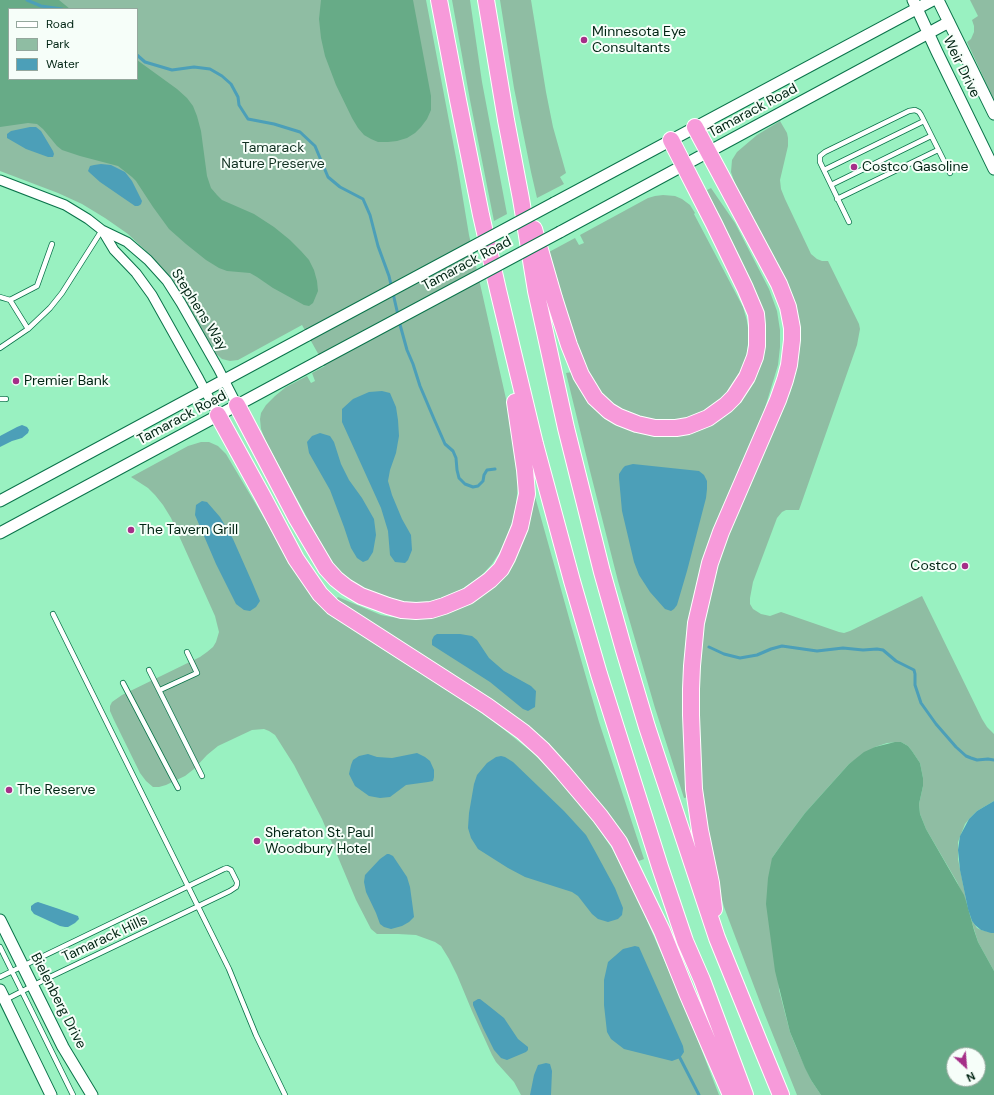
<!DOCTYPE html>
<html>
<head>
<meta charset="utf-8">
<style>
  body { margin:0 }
  #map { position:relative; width:994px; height:1095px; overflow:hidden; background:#99f1c1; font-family:"DM Sans",sans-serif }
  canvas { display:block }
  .legend { position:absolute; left:8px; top:8px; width:130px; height:72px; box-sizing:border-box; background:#f6fef9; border:1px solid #94a79d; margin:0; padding:5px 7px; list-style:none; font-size:12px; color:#002413 }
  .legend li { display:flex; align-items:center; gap:8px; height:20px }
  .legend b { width:20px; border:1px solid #94a79d }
  .north { position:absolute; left:946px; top:1047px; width:40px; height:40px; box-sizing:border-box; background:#f6fef9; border:1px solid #94a79d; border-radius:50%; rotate:154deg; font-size:11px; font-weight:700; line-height:16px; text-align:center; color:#002413 }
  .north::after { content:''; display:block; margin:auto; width:14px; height:18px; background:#a52f88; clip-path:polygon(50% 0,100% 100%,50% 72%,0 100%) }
</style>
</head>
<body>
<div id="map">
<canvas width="994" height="1095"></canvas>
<ul class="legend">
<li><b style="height:5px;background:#fff"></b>Road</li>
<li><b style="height:11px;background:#8fbda3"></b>Park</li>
<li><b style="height:11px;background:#4c9fb8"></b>Water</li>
</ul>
<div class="north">N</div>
</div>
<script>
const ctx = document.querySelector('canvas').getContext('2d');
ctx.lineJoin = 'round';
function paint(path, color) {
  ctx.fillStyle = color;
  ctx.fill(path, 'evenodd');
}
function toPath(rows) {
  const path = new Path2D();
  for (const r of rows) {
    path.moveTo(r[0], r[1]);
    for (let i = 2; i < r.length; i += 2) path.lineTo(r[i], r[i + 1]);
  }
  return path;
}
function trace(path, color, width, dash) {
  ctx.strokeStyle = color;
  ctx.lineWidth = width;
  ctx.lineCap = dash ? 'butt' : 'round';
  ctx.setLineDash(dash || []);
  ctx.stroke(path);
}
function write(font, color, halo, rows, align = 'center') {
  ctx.font = font + ' "DM Sans",sans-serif';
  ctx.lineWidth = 4;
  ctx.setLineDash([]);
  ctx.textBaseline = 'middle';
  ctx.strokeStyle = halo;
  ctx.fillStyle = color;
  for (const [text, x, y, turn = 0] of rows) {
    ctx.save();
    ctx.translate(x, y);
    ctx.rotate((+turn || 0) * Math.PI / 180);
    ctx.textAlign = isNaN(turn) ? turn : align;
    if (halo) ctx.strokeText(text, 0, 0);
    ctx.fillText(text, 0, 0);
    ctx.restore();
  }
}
paint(toPath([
  [0,0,426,0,457,163,469,235,516,443,518,486,515,513,508,534,503,547,492,564,481,576,456,593,447,597,428,603,408,604,355,588,333,565,266,442,261,429,260,419,261,413,266,405,275,396,286,387,307,376,311,383,315,381,312,373,325,366,302,325,238,360,230,361,222,359,215,353,211,347,188,306,168,276,148,253,128,234,105,218,82,204,58,193,0,171],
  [9,9,137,9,137,79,9,79],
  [452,0,470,0,482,82,507,214,494,221,470,100],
  [500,0,531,0,546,92,553,127,566,173,560,177,564,184,537,198,531,172,514,88],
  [970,0,994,0,994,100,967,42,971,39,974,32,974,26,972,20,978,16],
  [780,121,787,133,788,138,788,146,780,180,781,189,785,199,811,254,817,259,822,261,828,261,859,324,860,329,857,345,799,510,786,510,782,512,777,518,753,582,750,598,750,604,753,609,761,614,770,616,781,612,839,632,844,633,850,631,922,596,982,719,987,727,994,734,994,801,977,811,969,819,965,824,958,842,958,859,967,904,957,882,926,829,920,814,919,804,923,786,923,778,920,763,912,751,908,746,901,742,887,743,875,747,849,764,805,813,784,841,772,858,779,990,790,1032,796,1047,811,1080,821,1095,797,1095,763,1010,724,907,719,889,704,826,697,728,701,635,720,553,766,440,790,393,794,379,799,356,800,342,799,327,797,311,793,296,783,274,735,184,731,172,732,160,737,152,757,135],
  [711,188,735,223,769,289,777,311,780,330,780,347,778,365,761,421,699,592,689,797,684,798,655,708,618,581,590,471,566,373,572,372,599,410,695,430,763,354,719,216,707,190],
  [663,195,675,196,682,199,690,205,695,213,694,214,743,307,747,321,749,335,747,352,745,361,742,370,734,385,715,406,694,417,671,422,639,419,614,405,596,389,575,344,549,252,575,238,579,245,584,243,580,235,648,198,655,196],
  [201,442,209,442,218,446,226,454,299,577,334,616,376,645,469,704,502,728,533,753,562,782,585,809,613,850,635,893,688,1015,719,1095,521,1095,514,1082,496,1062,492,1055,472,1011,457,975,449,959,441,946,435,942,416,935,398,934,377,934,371,929,356,900,322,819,294,765,275,735,269,731,264,729,252,730,218,746,207,755,194,769,185,776,166,785,159,787,153,787,146,781,140,773,114,720,110,711,110,706,112,702,122,695,200,657,207,652,213,647,216,642,219,632,215,616,171,518,163,505,155,495,148,488,131,477,188,446],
  [534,493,571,625,599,722,644,859,639,861,629,845,578,780,335,601,338,597,381,615,391,617,411,619,423,618,483,593],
  [970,916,972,921,977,928,981,930,994,933,994,971,978,942]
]), '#8fbda3');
paint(toPath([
  [0,0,59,0,70,9,9,9,9,79,137,79,137,60,177,89,187,98,193,106,197,116,201,131,207,176,211,188,217,195,222,200,254,214,274,227,290,240,301,251,309,260,314,270,317,281,318,291,313,303,309,306,304,305,273,288,257,277,250,273,227,271,219,268,206,260,186,244,169,229,153,207,136,181,132,177,118,166,80,156,62,150,57,146,43,129,37,124,28,123,0,127],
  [321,0,413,0,431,96,431,110,427,119,421,127,415,133,407,138,397,141,388,142,378,142,371,139,364,135,358,128,352,118,336,85,325,56,321,38,319,19],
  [895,742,901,742,908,746,912,751,920,763,923,778,923,786,919,804,920,814,926,829,964,895,967,904,974,930,978,942,994,971,994,1095,821,1095,811,1080,805,1068,790,1032,775,971,766,904,768,878,772,858,784,841,805,813,849,764,864,752,875,747],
  [954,1055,978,1055,978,1079,954,1079]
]), '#67ab87');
paint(toPath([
  [30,127,36,127,41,131,53,151,54,154,53,157,48,157,26,149,7,138,7,134,11,131],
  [101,164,111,165,125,172,132,181,142,201,141,204,140,205,138,206,135,206,100,182,90,173,88,171,90,166,94,165],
  [382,391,390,393,396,407,398,420,399,436,396,453,390,470,388,481,392,495,402,519,411,535,412,550,408,560,405,563,395,562,390,555,388,531,381,508,342,422,342,409,353,399,369,392],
  [22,425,27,427,29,430,28,433,22,438,12,441,0,447,0,436,17,427],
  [320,433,330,436,334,442,341,464,349,480,362,498,374,519,376,535,373,552,368,560,363,562,357,558,351,548,344,527,330,490,309,453,307,442,312,436],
  [633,464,699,471,704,475,707,481,707,489,706,498,687,571,677,605,674,609,671,611,665,609,650,592,639,575,634,562,622,511,619,478,619,474,623,468,625,466],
  [202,501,207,502,220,517,233,539,252,582,260,601,256,607,250,611,244,610,236,604,216,564,195,515,196,505],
  [437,634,460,634,472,636,477,640,489,658,504,671,531,686,536,691,535,707,528,711,523,709,490,682,432,645,432,640,434,636],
  [417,753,425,757,430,761,434,770,434,777,433,781,428,782,406,785,390,797,380,798,369,796,355,786,349,774,351,765,353,760,359,756,368,754,377,757,392,758],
  [501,756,505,757,513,762,564,811,586,835,595,851,615,888,623,908,622,915,618,919,608,922,598,919,592,914,578,896,572,892,525,877,508,868,478,849,471,838,468,828,469,813,474,784,477,775,487,763,496,757],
  [994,801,994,933,991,933,981,930,975,925,972,921,968,909,960,870,958,850,960,836,969,819,977,811],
  [387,854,389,854,393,856,407,877,410,887,413,909,414,917,409,922,402,926,391,929,384,927,380,924,376,913,366,892,364,882,365,875,380,859],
  [38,902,59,909,78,916,79,919,75,923,68,927,65,927,60,926,34,914,31,910,31,906,35,903],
  [635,946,639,947,683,1046,684,1052,680,1058,672,1061,624,1049,611,1039,607,1032,604,1005,604,980,608,962,623,949],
  [478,999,480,999,489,1006,504,1018,518,1039,528,1047,528,1050,526,1052,507,1060,501,1058,494,1050,483,1028,473,1005,473,1002],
  [546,1063,550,1064,552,1071,551,1095,530,1095,534,1075,538,1065]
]), '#4c9fb8');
trace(toPath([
  [27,0,41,6,62,9],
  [137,55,145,62,172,70,194,67,210,69,222,76,231,84,238,97,239,105,248,119,274,124,300,132,315,146,328,177,340,187,363,199,370,215,378,246,389,276,398,315],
  [399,321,407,350,413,364,420,386,434,419,445,444,453,451,456,458,457,470,459,478,465,484,473,487,478,486,483,481,484,475,487,470,495,469],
  [709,647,724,654,740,658,757,655,771,649,782,646,817,651,843,648,863,650,877,649,883,650,896,661,914,670,915,674,915,685,921,703,936,724,956,747,966,756,971,758,977,760,988,759,994,760],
  [680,1058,699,1095]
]), '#4c9fb8', 3);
const service = toPath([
  [824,170,924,121],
  [831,185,931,136],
  [837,199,938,150],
  [849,222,820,162,820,156,825,152,909,111,915,110,919,112,921,115,950,173],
  [0,297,10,300],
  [28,329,10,300,37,286,52,244],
  [0,348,28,329,50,308,62,293,102,230],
  [0,399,6,399],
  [53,614,229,969,256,1035,285,1095],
  [149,670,202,776],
  [123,683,178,788],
  [160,690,197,673,187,652],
  [0,947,73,1095],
  [0,977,224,869,227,868,231,870,237,882,237,884,236,887,230,891,50,977,5,1000]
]);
const minor = toPath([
  [0,180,65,205,88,219,102,230,127,242,148,260,167,281,181,303,218,368,237,405],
  [102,230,114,250,136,273,152,295,199,379,218,415]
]);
const tertiary = toPath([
  [913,0,937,52,994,169],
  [938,0,994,114],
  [554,203,933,0],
  [560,232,949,22],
  [0,501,308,335],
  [0,533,321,360],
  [0,920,63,1047,92,1095],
  [0,990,51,1095]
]);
const motorway = toPath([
  [439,0,458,100,481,215,498,290,535,444,572,581,599,674,660,867,685,941,702,980,745,1095],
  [486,0,506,120,521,199,536,291,566,428,602,572,624,650,647,727,717,938,760,1044,781,1095],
  [695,127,779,284,788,307,792,328,792,340,789,365,785,380,778,400,721,532,710,563,696,623,692,666,691,689,691,715,694,789,700,830,711,883,714,909],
  [534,229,554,298,569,345,581,375,595,398,609,411,619,417,637,424,655,428,676,428,688,426,708,418,726,405,734,397,747,377,755,357,757,346,757,325,756,314,745,288,714,224,671,140],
  [237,405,297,519,326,568,336,579,346,587,361,596,388,606,402,610,416,611,431,610,444,606,468,596,490,580,501,569,507,558,520,527,527,494,525,470,515,402],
  [218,415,262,495,296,559,320,594,333,607,487,706,523,732,543,750,562,771,600,816,619,842,662,931,687,993,731,1095]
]);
trace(service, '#0a734a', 6);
trace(minor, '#0a734a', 11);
trace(tertiary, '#0a734a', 13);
trace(motorway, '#fff', 18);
trace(service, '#fff', 4.5);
trace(minor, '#fff', 9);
trace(tertiary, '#fff', 11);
trace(motorway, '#f79ada', 16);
const tertiaryBridge = toPath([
  [308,335,554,203],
  [321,360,560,232]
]);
trace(tertiaryBridge, '#0a734a', 13, []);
trace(tertiaryBridge, '#fff', 11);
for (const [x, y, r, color] of [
  [584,40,4,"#a52f88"],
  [854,167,4,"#a52f88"],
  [16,381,4,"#a52f88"],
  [131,530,4,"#a52f88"],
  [965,566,4,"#a52f88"],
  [9,790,4,"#a52f88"],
  [257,841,4,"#a52f88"]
]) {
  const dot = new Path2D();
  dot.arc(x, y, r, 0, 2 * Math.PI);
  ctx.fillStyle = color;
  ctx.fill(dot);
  trace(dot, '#f6fef9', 1.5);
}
write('14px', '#002413', '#f6fef9', [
  ["Minnesota Eye",592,32],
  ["Consultants",592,48],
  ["Costco Gasoline",862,167],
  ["Premier Bank",24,381],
  ["The Tavern Grill",139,530],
  ["Costco",957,566,"right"],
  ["The Reserve",17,790],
  ["Sheraton St. Paul",265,833],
  ["Woodbury Hotel",265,849]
], 'left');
write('14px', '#002413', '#f6fef9', [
  ["Weir Drive",961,67,64],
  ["Tamarack Road",753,111,-28],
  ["Tamarack Road",467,264,-28],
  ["Stephens Way",199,310,58],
  ["Tamarack Road",182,418,-28],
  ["Tamarack Hills",105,939,-25],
  ["Bielenberg Drive",58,1001,63]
]);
write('14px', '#123122', '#f6fef9', [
  ["Tamarack",273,148],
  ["Nature Preserve",273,164]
]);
</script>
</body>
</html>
